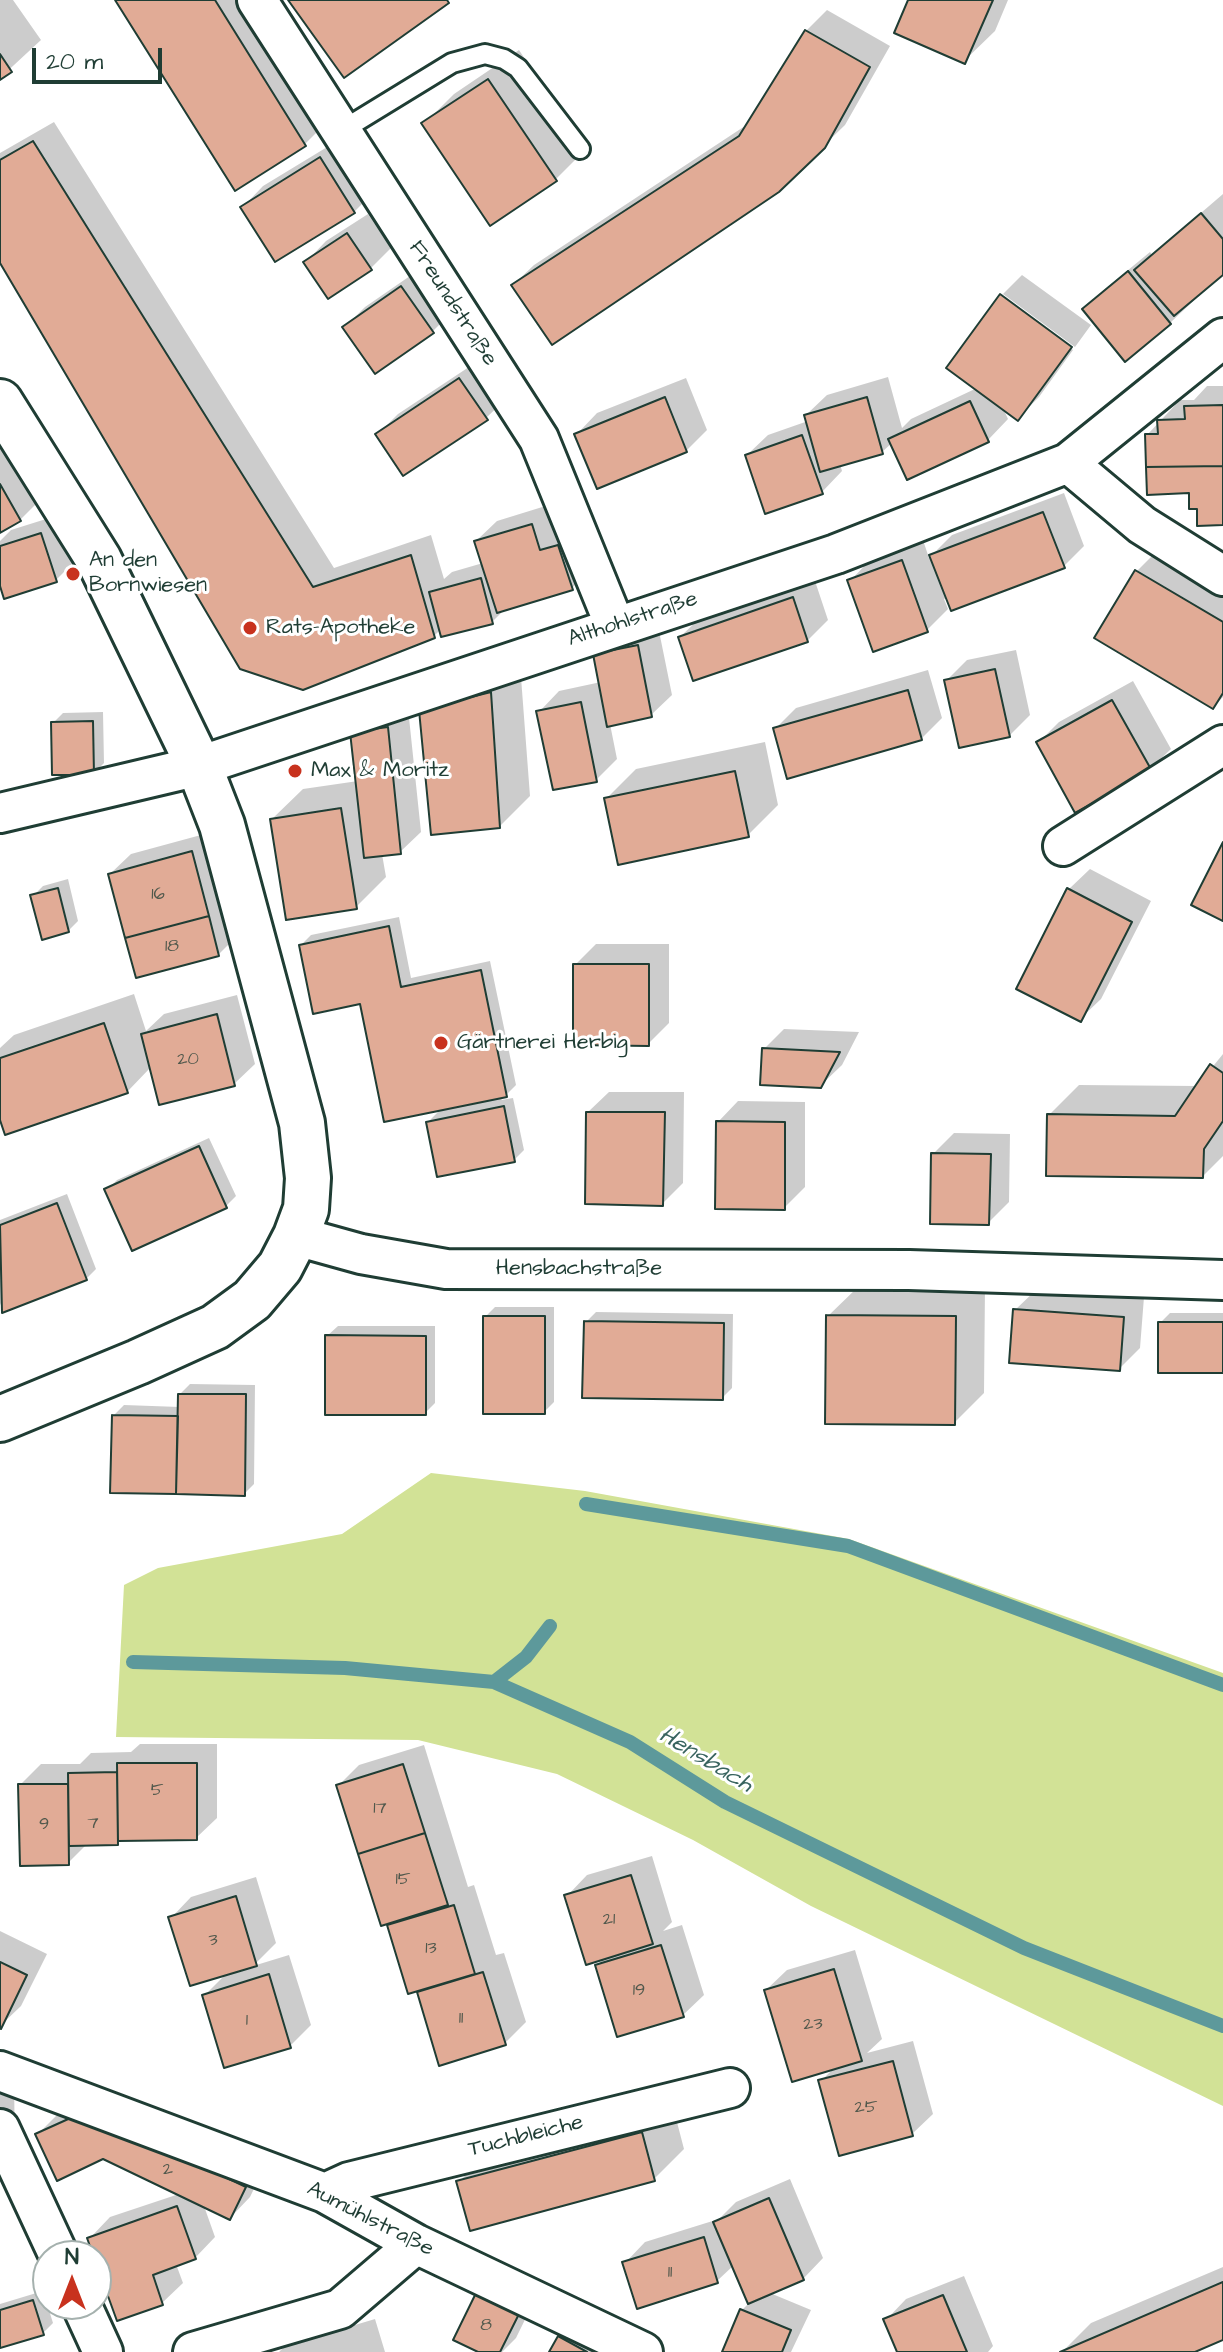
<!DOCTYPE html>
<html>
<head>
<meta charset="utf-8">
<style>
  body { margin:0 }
  #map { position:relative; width:1223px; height:2352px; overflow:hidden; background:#fff; font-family:"Architects Daughter",sans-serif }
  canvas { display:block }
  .north { position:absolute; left:32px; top:2240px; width:80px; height:80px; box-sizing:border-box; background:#fff; border:2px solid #a5b1ae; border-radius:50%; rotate:0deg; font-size:22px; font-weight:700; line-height:32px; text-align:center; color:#1f3d34 }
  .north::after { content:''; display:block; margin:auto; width:28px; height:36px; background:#c8321e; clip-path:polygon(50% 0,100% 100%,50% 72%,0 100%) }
  .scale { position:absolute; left:32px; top:48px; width:130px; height:36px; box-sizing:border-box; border:4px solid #1f3d34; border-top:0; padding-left:10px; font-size:24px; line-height:28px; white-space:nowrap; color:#1f3d34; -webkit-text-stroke:6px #fff; paint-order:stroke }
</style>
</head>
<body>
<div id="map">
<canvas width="1223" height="2352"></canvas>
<div class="north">N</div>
<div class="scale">20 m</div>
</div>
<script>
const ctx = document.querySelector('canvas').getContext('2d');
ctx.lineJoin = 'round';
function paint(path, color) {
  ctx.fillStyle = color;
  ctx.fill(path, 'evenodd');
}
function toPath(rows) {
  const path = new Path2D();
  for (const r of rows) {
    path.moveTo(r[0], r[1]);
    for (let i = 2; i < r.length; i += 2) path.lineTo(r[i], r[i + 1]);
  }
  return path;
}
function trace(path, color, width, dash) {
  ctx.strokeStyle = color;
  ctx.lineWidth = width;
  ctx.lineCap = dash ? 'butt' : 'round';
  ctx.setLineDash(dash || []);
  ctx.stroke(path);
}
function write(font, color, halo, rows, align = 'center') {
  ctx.font = font + ' "Architects Daughter",sans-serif';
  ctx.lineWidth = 6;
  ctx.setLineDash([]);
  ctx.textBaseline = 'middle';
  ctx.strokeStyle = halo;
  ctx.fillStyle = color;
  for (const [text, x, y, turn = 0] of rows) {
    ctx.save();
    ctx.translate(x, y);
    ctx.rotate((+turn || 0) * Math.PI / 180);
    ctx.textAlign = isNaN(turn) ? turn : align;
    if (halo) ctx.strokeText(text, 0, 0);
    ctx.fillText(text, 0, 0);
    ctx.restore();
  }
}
paint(toPath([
  [431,1473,585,1491,849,1539,1223,1673,1223,2106,811,1906,693,1840,557,1774,418,1740,116,1737,124,1585,158,1568,342,1534]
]), '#d2e296');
paint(toPath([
  [0,0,13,0,41,40,0,78],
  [117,0,263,0,335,114,305,144,236,188],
  [910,0,1008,0,995,31,964,61],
  [827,10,890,46,845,125,777,191,513,285,534,265,748,124,806,31],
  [519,50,585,150,555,180,424,124,454,94],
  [54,122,334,568,431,535,444,579,452,572,483,563,476,541,497,521,552,504,592,568,572,588,505,609,492,622,441,629,434,636,303,687,0,259,0,153],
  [342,138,375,191,354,212,276,260,243,207,263,186],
  [1223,194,1223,273,1170,323,1085,309,1105,289,1150,252,1152,255],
  [368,214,391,248,370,269,306,262,326,241],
  [423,267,453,311,433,331,345,327,365,307],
  [1022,275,1091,325,1075,347,1003,294],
  [1001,298,1073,350,1039,397,1018,418,1002,406,1008,419,988,440,892,443,882,452,840,464,842,471,822,492,747,455,768,435,808,421,806,415,827,395,888,377,902,428,911,419,977,388],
  [481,359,507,398,486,418,377,435,398,414],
  [686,378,707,430,686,451,577,434,597,413],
  [1207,386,1223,386,1223,523,1199,507,1191,491,1147,435,1180,400,1194,400],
  [0,427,41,499,20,520,0,531],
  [1064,493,1084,546,1063,567,944,599,948,609,927,630,874,649,850,581,870,560,923,540,929,558,952,535],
  [62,514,77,559,56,580,0,580,0,541,11,530],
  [1167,541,1223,575,1223,697,1213,707,1137,571],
  [814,578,828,620,807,641,680,637,701,617],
  [658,626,672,695,651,715,610,724,617,759,596,780,539,712,559,691,601,682,595,655],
  [1016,650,1030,715,1009,736,946,681,967,660],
  [520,664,530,796,500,826,421,711],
  [928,670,942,718,921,739,775,729,796,708],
  [1133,681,1171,749,1150,769,1038,743,1059,722],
  [408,708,421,832,400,852,382,854,386,877,356,907,272,819,303,789,358,781,352,732],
  [103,712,104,763,94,773,53,723,63,713],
  [765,742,778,805,748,835,606,799,636,769],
  [212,832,239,934,218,955,110,874,131,854],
  [1090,869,1151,901,1101,999,1080,1019,1069,889],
  [68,879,78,921,68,931,33,896,43,886],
  [399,917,411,978,490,961,516,1085,501,1100,513,1098,524,1150,514,1160,428,1122,442,1108,361,1002,301,945,311,935],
  [596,944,669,944,669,1023,648,1044,575,965],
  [134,994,146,1031,164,1014,237,995,255,1064,234,1084,151,1067,127,1092,0,1114,0,1048,14,1035],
  [784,1029,859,1032,842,1065,820,1086,764,1049],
  [1223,1054,1223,1156,1203,1176,1049,1115,1079,1085,1197,1086],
  [609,1092,684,1092,683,1183,662,1204,588,1112],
  [738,1101,805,1102,805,1187,784,1208,718,1122],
  [954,1133,1010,1134,1009,1202,988,1223,933,1154],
  [209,1138,236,1196,226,1206,107,1190,117,1180],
  [67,1194,96,1269,86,1279,3,1310,0,1303,0,1220],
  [859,1286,985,1287,984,1393,954,1423,828,1316],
  [1036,1290,1144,1297,1140,1348,1119,1369,1015,1310],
  [495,1307,554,1307,554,1402,544,1412,485,1317],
  [596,1312,733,1314,732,1388,722,1398,586,1322],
  [1170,1313,1223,1313,1223,1371,1160,1323],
  [338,1326,435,1326,435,1403,425,1413,327,1336],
  [190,1384,255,1385,254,1484,244,1494,114,1415,124,1405,180,1407,180,1394],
  [140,1744,217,1744,217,1818,196,1838,121,1839,117,1843,87,1844,68,1863,20,1785,41,1764,80,1764,91,1753,131,1752],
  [424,1745,468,1887,474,1885,496,1955,504,1953,526,2022,505,2043,440,2063,418,1989,410,1991,388,1922,338,1786,359,1765],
  [652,1856,672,1922,663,1931,682,1925,704,1995,683,2015,597,1965,606,1956,567,1896,587,1875],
  [256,1877,276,1943,253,1966,289,1955,311,2025,290,2046,204,1996,228,1972,171,1918,191,1897],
  [0,1931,47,1954,21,2006,0,2026],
  [855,1950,882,2039,867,2053,913,2041,933,2114,912,2134,821,2081,834,2068,766,1990,787,1970],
  [0,2072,14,2072,15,2165,0,2181],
  [108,2091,265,2166,250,2197,230,2218,204,2206,215,2237,195,2258,176,2264,183,2283,162,2303,90,2238,110,2217,179,2194,103,2157,38,2134,58,2114],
  [672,2103,684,2149,654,2179,459,2182,489,2151],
  [790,2179,823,2258,803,2279,770,2293,811,2310,791,2352,727,2352,742,2310,749,2303,734,2265,717,2281,625,2263,645,2242,719,2219,736,2202],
  [1223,2267,1223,2338,1190,2352,1062,2352,1091,2323],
  [964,2276,993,2346,988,2352,899,2352,886,2320,906,2299],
  [43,2291,53,2323,43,2333,0,2345,0,2304],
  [539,2291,516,2338,502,2352,482,2352],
  [581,2317,615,2352,552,2352,560,2337],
  [375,2319,385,2352,279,2352,285,2346]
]), '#0003');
trace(toPath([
  [586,1504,848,1546,1223,1685],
  [133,1662,345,1668,494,1682,630,1742,725,1802,1024,1948,1223,2026],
  [494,1682,526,1657,550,1626]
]), '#5d999b', 14);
const building = toPath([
  [115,0,215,0,306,146,235,191,115,0],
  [288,0,447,0,449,3,344,78,288,0],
  [908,0,993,0,965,64,894,33,908,0],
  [805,30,870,67,825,148,779,192,552,345,511,285,739,136,805,30],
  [0,54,12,72,0,80,0,54],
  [488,79,557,181,490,226,421,123,488,79],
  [33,141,313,587,411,555,435,638,303,690,240,669,0,263,0,160,33,141],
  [320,157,355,213,275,262,240,207,320,157],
  [1201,213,1223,239,1223,275,1174,316,1134,270,1201,213],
  [347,233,372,270,328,299,303,262,347,233],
  [1128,271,1171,324,1125,362,1082,309,1128,271],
  [401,286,434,333,375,374,342,327,401,286],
  [1000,294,1072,347,1018,421,946,368,1000,294],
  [459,378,488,420,403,476,375,434,459,378],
  [665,397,687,452,597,489,574,434,665,397],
  [867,397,883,454,820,472,804,415,867,397],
  [970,401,989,442,907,480,888,439,970,401],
  [1223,405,1223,466,1146,467,1145,434,1158,434,1157,420,1185,419,1184,406,1223,405],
  [802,435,823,494,765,514,745,455,802,435],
  [1223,466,1223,525,1197,526,1197,509,1189,509,1189,493,1147,495,1146,467,1223,466],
  [0,484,21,521,0,533,0,484],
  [1043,512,1065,568,951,611,929,555,1043,512],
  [532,524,540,550,558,545,573,590,497,613,474,541,532,524],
  [41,533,57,582,4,599,0,586,0,546,41,533],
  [902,560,928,632,873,652,847,580,902,560],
  [1135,570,1223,622,1223,693,1213,709,1094,638,1135,570],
  [481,578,493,624,441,637,429,592,481,578],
  [793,597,808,642,693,681,678,637,793,597],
  [638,645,652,717,607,727,593,654,638,645],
  [995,669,1010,737,959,748,944,680,995,669],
  [908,690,922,740,787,779,773,728,908,690],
  [491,692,500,828,431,835,419,710,491,692],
  [1112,700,1152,771,1075,813,1036,742,1112,700],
  [581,702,597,782,553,790,536,711,581,702],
  [93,721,94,775,52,775,51,722,93,721],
  [388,727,401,854,364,858,350,732,388,727],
  [735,771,749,837,618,865,604,798,735,771],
  [341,808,357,909,286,920,270,819,341,808],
  [1223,842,1223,921,1191,905,1223,842],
  [192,851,209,916,125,938,108,874,192,851],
  [58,888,69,932,42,940,30,895,58,888],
  [1067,888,1132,922,1081,1022,1016,989,1067,888],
  [209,916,219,956,136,978,125,938,209,916],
  [389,926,401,987,481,970,507,1097,384,1122,360,1004,313,1014,299,945,389,926],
  [573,964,649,964,649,1046,573,1045,573,964],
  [217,1014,235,1086,159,1105,141,1034,217,1014],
  [104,1023,128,1093,5,1135,0,1120,0,1058,104,1023],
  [762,1048,840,1052,821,1088,760,1085,762,1048],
  [1210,1064,1223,1073,1223,1121,1204,1149,1203,1178,1046,1176,1047,1114,1175,1116,1210,1064],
  [504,1106,515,1162,437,1177,426,1122,504,1106],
  [586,1112,665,1112,663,1206,585,1204,586,1112],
  [716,1121,785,1122,785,1210,715,1209,716,1121],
  [199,1146,227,1208,132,1251,104,1189,199,1146],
  [931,1153,991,1154,989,1225,930,1224,931,1153],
  [57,1203,87,1280,2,1313,0,1225,57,1203],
  [1013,1309,1124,1317,1120,1371,1009,1363,1013,1309],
  [826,1315,956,1316,955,1425,825,1424,826,1315],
  [483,1316,545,1316,545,1414,483,1414,483,1316],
  [584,1321,724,1323,723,1400,582,1398,584,1321],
  [1158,1322,1223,1322,1223,1373,1158,1373,1158,1322],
  [325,1335,426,1336,426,1415,325,1415,325,1335],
  [178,1394,246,1394,245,1496,176,1494,178,1394],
  [112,1415,178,1416,176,1494,110,1493,112,1415],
  [117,1763,197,1763,197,1840,118,1841,117,1763],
  [403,1764,425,1833,358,1854,336,1785,403,1764],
  [117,1772,118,1845,69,1846,68,1773,117,1772],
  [18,1784,68,1784,69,1865,20,1866,18,1784],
  [425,1833,448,1905,381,1926,358,1854,425,1833],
  [631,1875,653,1944,586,1965,564,1895,631,1875],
  [236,1896,257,1966,190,1986,168,1917,236,1896],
  [454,1905,475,1974,408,1994,387,1925,454,1905],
  [661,1945,684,2017,617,2037,595,1965,661,1945],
  [0,1962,27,1975,1,2029,0,2028,0,1962],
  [834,1969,862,2061,792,2082,764,1990,834,1969],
  [483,1972,506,2045,439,2066,417,1992,483,1972],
  [269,1974,291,2048,224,2068,202,1995,269,1974],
  [893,2061,913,2136,839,2156,818,2080,893,2061],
  [86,2111,246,2187,230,2220,103,2159,57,2181,35,2134,86,2111],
  [642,2132,655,2181,470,2231,456,2181,642,2132],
  [769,2198,804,2280,748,2304,713,2222,769,2198],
  [177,2206,196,2259,153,2275,163,2305,117,2321,87,2238,177,2206],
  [704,2237,718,2283,637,2309,622,2262,704,2237],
  [1223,2282,1223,2340,1195,2352,1060,2352,1223,2282],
  [477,2291,520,2312,500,2352,478,2352,453,2340,477,2291],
  [943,2295,967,2352,897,2352,883,2319,943,2295],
  [33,2300,44,2335,0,2348,0,2310,33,2300],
  [740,2309,791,2330,782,2352,722,2352,740,2309],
  [558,2336,587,2352,549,2352,558,2336]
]);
paint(building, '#e1ab96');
trace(building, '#1f3d34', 2);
const lane = toPath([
  [341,131,452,63,485,54,504,59,518,68,580,149]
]);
const street = toPath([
  [257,0,539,439,615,626],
  [1068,463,1142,525,1223,576],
  [0,813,199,766,836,554,1068,463,1223,338],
  [1063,846,1223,745],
  [296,1236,361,1254,446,1269,909,1270,1223,1280],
  [0,2071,325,2193,416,2244,643,2352],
  [0,2129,59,2256],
  [325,2193,349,2182,730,2088],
  [81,2304,103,2352],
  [193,2352,340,2309,416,2244]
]);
const secondary = toPath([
  [0,402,99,560,199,766,222,825,302,1123,308,1178,306,1209,296,1236,280,1267,252,1300,215,1327,138,1362,0,1419]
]);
trace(lane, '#1f3d34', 24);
trace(street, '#1f3d34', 44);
trace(secondary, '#1f3d34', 50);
trace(lane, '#fff', 18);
trace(street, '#fff', 38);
trace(secondary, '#fff', 44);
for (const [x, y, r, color] of [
  [73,574,8,"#c8321e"],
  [250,628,8,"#c8321e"],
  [295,771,8,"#c8321e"],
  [441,1043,8,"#c8321e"]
]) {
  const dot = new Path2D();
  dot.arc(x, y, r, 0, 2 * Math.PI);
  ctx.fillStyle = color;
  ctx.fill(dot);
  trace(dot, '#fff', 3);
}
write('18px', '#50584c', null, [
  ["16",158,895],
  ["18",172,947],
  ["20",188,1060],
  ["5",157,1791],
  ["17",380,1809],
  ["7",93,1824],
  ["9",44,1825],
  ["15",403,1880],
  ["21",609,1920],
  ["3",213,1941],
  ["13",431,1949],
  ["19",639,1991],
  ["11",461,2019],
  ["1",247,2021],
  ["23",813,2025],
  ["25",866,2108],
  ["2",168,2170],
  ["11",670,2273],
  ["8",486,2326]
]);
write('22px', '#1f3d34', '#fff', [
  ["Freundstraße",452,304,57],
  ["Althohlstraße",633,620,-18],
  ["Hensbachstraße",579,1269],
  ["Tuchbleiche",526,2137,-14],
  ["Aumühlstraße",370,2220,27]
]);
write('22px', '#1f3d34', '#fff', [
  ["An den",89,561],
  ["Bornwiesen",89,586],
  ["Rats-Apotheke",266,628],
  ["Max & Moritz",311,771],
  ["Gärtnerei Herbig",457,1043]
], 'left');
write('italic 24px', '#39645f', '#fff', [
  ["Hensbach",705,1761,31]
]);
</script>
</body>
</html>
